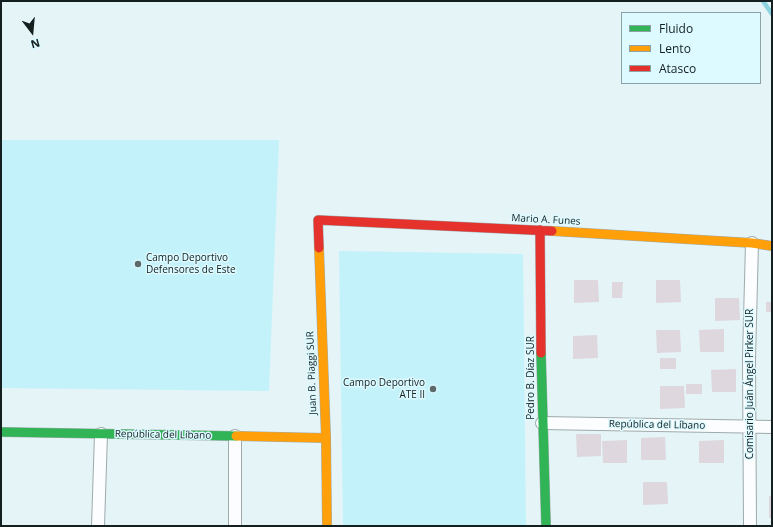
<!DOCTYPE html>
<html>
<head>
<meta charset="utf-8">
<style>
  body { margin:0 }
  #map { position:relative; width:773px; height:527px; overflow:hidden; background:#e4f4f7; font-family:"Open Sans",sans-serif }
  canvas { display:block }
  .frame { position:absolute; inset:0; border:2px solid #141f20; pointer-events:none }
  .legend { position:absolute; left:621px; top:12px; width:140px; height:72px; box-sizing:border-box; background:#dcfaff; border:1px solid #8ca2a6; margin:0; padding:5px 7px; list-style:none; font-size:12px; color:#141f20 }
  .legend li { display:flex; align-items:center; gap:8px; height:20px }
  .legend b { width:20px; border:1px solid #8ca2a6 }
  .north { position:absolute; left:12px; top:12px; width:40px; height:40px; -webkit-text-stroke:3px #dcfaff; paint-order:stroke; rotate:164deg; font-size:11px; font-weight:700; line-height:16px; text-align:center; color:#141f20 }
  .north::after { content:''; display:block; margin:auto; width:14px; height:18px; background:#141f20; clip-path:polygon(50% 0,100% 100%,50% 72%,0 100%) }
</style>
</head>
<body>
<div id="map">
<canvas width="773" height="527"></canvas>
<div class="frame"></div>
<ul class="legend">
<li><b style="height:5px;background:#30b455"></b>Fluido</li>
<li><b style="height:5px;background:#ff9f0a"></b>Lento</li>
<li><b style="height:5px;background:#e5322d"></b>Atasco</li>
</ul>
<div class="north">N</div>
</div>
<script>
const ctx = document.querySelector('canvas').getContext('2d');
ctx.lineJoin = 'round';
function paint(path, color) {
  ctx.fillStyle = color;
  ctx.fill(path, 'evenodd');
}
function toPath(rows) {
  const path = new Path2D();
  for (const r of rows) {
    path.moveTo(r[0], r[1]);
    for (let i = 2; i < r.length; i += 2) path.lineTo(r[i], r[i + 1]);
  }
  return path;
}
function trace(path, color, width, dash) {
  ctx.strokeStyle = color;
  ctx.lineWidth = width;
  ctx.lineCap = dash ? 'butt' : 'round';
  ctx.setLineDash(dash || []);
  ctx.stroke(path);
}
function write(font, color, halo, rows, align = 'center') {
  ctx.font = font + ' "Open Sans",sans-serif';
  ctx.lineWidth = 3;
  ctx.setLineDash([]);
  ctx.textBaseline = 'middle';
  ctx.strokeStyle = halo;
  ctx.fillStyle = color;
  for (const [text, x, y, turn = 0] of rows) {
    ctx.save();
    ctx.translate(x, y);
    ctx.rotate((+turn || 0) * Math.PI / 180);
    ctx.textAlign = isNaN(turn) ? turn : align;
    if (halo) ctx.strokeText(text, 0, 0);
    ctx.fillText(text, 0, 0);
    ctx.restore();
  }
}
paint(toPath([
  [1,140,279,140,269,391,1,388],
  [339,251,523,254,526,526,343,526]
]), '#c3f2fa');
trace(toPath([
  [763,1,772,14]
]), '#8bd3de', 4.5);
paint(toPath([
  [574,280,598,280,599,302,574,303],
  [656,280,680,280,681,302,656,303],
  [612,282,623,282,622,298,612,298],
  [715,298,739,298,740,320,715,321],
  [766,302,772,302,772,312,766,312],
  [724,329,724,352,700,352,699,330],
  [656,330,680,330,681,352,657,353],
  [597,335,598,358,573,359,573,336],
  [660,358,676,358,676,369,660,369],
  [736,369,736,392,712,392,711,370],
  [686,384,702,384,702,394,686,394],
  [660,386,684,386,685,408,660,409],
  [576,434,601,434,601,456,577,457],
  [665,437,666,460,641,460,641,438],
  [627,440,627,463,603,463,602,441],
  [724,440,724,463,699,463,699,441],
  [643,482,667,482,668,504,643,505],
  [769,496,772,496,772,518,769,518]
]), '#ded7de');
const street = toPath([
  [542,423,772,427],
  [98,526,101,434],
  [235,526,235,436],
  [750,526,749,358,752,243]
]);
const fast = toPath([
  [541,353,546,526],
  [1,432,236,436]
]);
const slow = toPath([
  [552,231,752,243,772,246],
  [319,248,326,438,327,526],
  [236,436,326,438]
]);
const jam = toPath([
  [540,230,541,353],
  [319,248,318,220,552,231]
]);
trace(street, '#9eaaac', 14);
trace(fast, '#9eaaac', 10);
trace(slow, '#9eaaac', 10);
trace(jam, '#9eaaac', 10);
trace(street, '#fbfdfe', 12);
trace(fast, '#30b455', 9);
trace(slow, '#ff9f0a', 9);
trace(jam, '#e5322d', 9);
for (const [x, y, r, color] of [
  [138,264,4,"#5d6a6b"],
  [433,389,4,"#5d6a6b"]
]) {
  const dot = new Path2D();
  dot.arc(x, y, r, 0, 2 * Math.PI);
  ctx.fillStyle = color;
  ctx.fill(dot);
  trace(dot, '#dcfaff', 1.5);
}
write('10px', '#141f20', '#dcfaff', [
  ["Mario A. Funes",546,220,3],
  ["Juan B. Piaggi SUR",312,373,-92],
  ["Pedro B. Díaz SUR",531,378,-90],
  ["Comisario Juán Ángel Pirker SUR",750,384,-90],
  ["República del Líbano",657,425,1],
  ["República del Líbano",163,435,1]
]);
write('10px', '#141f20', '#dcfaff', [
  ["Campo Deportivo",146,258],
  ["Defensores de Este",146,270],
  ["Campo Deportivo",425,383,"right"],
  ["ATE II",425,395,"right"]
], 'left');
</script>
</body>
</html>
